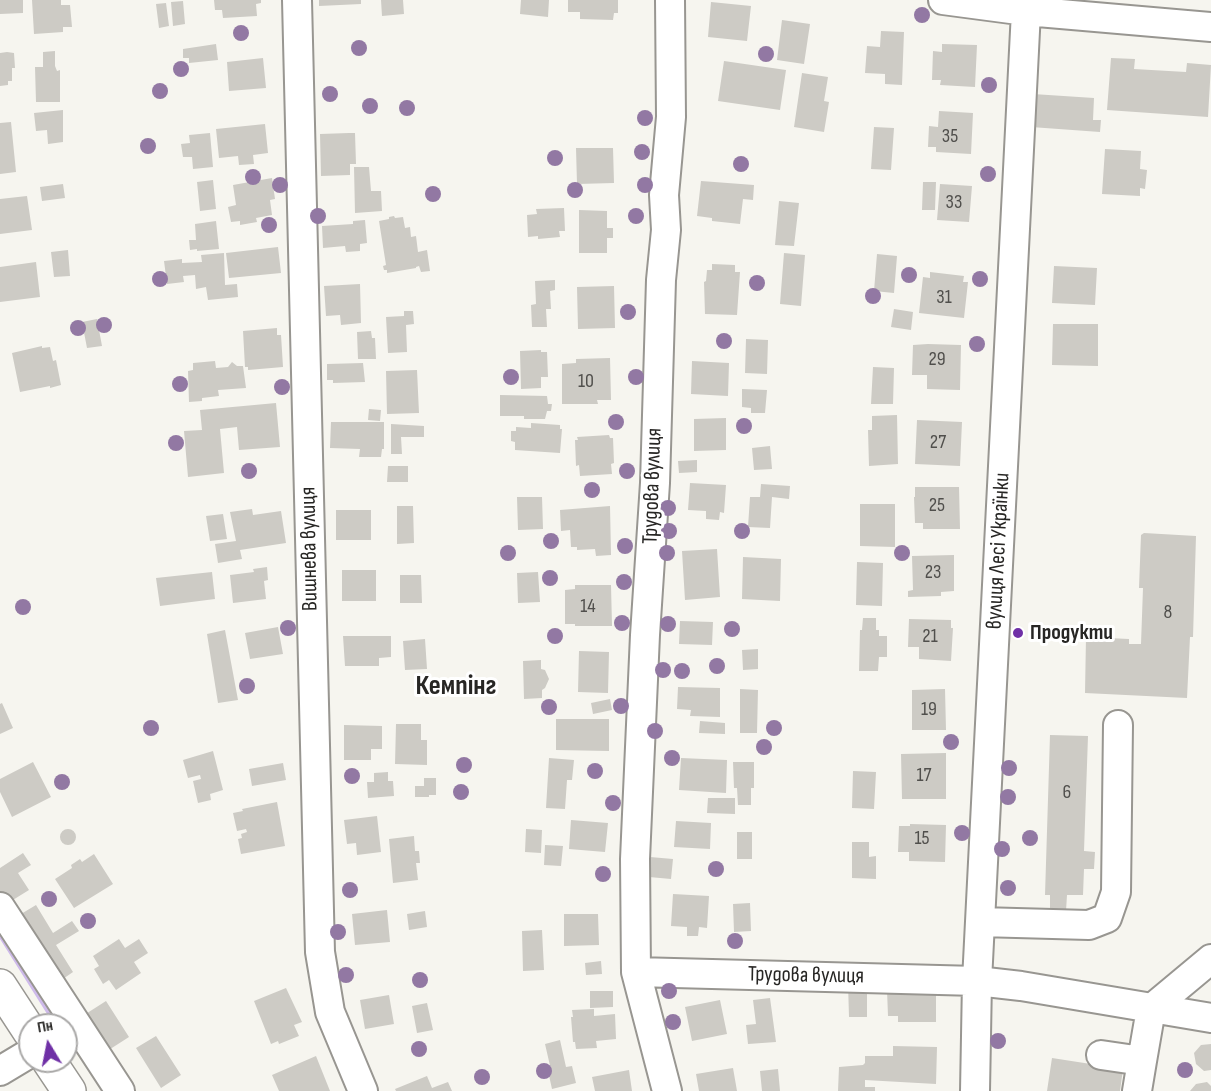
<!DOCTYPE html>
<html>
<head>
<meta charset="utf-8">
<style>
  body { margin:0 }
  #map { position:relative; width:1211px; height:1091px; overflow:hidden; background:#f6f5ef; font-family:"Sofia Sans Condensed",sans-serif }
  canvas { display:block }
  .north { position:absolute; left:18px; top:1013px; width:60px; height:60px; box-sizing:border-box; background:#fff; border:2px solid #a9a8a7; border-radius:50%; rotate:350deg; font-size:16px; font-weight:700; line-height:24px; text-align:center; color:#272624 }
  .north::after { content:''; display:block; margin:auto; width:21px; height:27px; background:#6f30a6; clip-path:polygon(50% 0,100% 100%,50% 72%,0 100%) }
</style>
</head>
<body>
<div id="map">
<canvas width="1211" height="1091"></canvas>
<div class="north">Пн</div>
</div>
<script>
const ctx = document.querySelector('canvas').getContext('2d');
ctx.lineJoin = 'round';
function paint(path, color) {
  ctx.fillStyle = color;
  ctx.fill(path, 'evenodd');
}
function toPath(rows) {
  const path = new Path2D();
  for (const r of rows) {
    if (r.length === 3) {
      path.moveTo(r[0] + r[2], r[1]);
      path.arc(r[0], r[1], r[2], 0, 2 * Math.PI);
      continue;
    }
    path.moveTo(r[0], r[1]);
    for (let i = 2; i < r.length; i += 2) path.lineTo(r[i], r[i + 1]);
  }
  return path;
}
function trace(path, color, width, dash) {
  ctx.strokeStyle = color;
  ctx.lineWidth = width;
  ctx.lineCap = dash ? 'butt' : 'round';
  ctx.setLineDash(dash || []);
  ctx.stroke(path);
}
function write(font, color, halo, rows, align = 'center') {
  ctx.font = font + ' "Sofia Sans Condensed",sans-serif';
  ctx.lineWidth = 6;
  ctx.setLineDash([]);
  ctx.textBaseline = 'middle';
  ctx.strokeStyle = halo;
  ctx.fillStyle = color;
  for (const [text, x, y, turn = 0] of rows) {
    ctx.save();
    ctx.translate(x, y);
    ctx.rotate((+turn || 0) * Math.PI / 180);
    ctx.textAlign = isNaN(turn) ? turn : align;
    if (halo) ctx.strokeText(text, 0, 0);
    ctx.fillText(text, 0, 0);
    ctx.restore();
  }
}
paint(toPath([
  [0,921,88,1059,78,1055,66,1042,66,1025,54,1025,0,939]
]), '#cebaea');
paint(toPath([
  [0,0,23,0,23,13,0,14],
  [32,0,61,0,61,5,70,5,72,27,63,27,63,32,34,34],
  [214,0,261,0,261,3,256,4,257,16,223,18,222,10,215,10],
  [319,0,361,0,361,4,319,6],
  [381,0,403,0,404,14,382,16],
  [521,0,549,0,548,17,520,14],
  [568,0,618,0,618,13,614,13,613,20,580,19,580,12,568,12],
  [183,1,185,24,173,26,171,2],
  [711,2,751,6,747,41,708,37],
  [166,3,169,26,159,28,156,4],
  [782,20,810,24,804,64,777,60],
  [881,31,904,32,902,85,885,84,885,74,865,73,867,46,880,47],
  [216,44,218,60,189,63,189,58,183,58,183,49],
  [942,44,977,45,975,87,940,85,941,80,932,80,933,51,942,52],
  [55,51,55,66,57,71,60,70,60,102,36,102,35,67,43,67,43,52],
  [7,52,14,53,15,68,12,68,12,81,8,81,8,85,0,86,0,53],
  [263,58,266,88,229,91,227,62],
  [1111,58,1135,59,1134,69,1186,72,1187,63,1211,65,1208,117,1107,110],
  [724,61,786,70,780,110,718,101],
  [802,73,828,77,824,101,829,102,824,132,794,127],
  [1033,94,1094,98,1093,120,1101,120,1100,132,1031,127],
  [63,110,63,142,48,144,47,130,36,131,34,113],
  [939,111,973,113,971,154,936,152,936,147,928,147,929,126,938,127],
  [11,122,16,172,0,174,0,123],
  [265,124,268,153,253,155,254,164,239,165,238,156,219,158,216,129],
  [874,127,894,128,891,170,871,169],
  [210,133,213,167,193,169,192,157,183,157,181,144,190,143,189,135],
  [349,133,355,133,356,164,350,164,350,175,321,176,320,134],
  [576,148,613,148,614,183,577,184],
  [1105,149,1141,151,1140,169,1147,170,1145,189,1140,188,1140,196,1102,194],
  [354,167,369,167,371,191,381,191,382,211,355,213],
  [272,178,275,199,270,200,272,215,256,218,257,222,240,225,240,221,231,222,228,207,236,205,233,185],
  [213,180,216,209,200,211,197,182],
  [701,181,754,185,753,200,743,199,740,224,712,221,712,218,697,216],
  [923,182,936,182,935,210,922,210],
  [63,184,65,198,42,201,40,187],
  [940,184,972,186,969,222,937,220],
  [27,196,32,230,0,234,0,199],
  [779,201,799,203,794,246,775,245],
  [564,208,565,231,559,231,560,237,538,239,538,236,528,237,527,215,537,214,536,209],
  [579,210,607,211,607,228,613,228,613,238,607,238,607,253,579,253],
  [394,216,395,218,403,217,405,228,410,227,411,237,416,236,418,252,427,250,430,271,421,272,419,266,416,267,416,268,387,273,387,270,384,270,383,266,386,265,379,221,389,219,389,217],
  [365,220,367,243,360,244,360,251,346,252,345,246,323,248,322,226,353,224,353,221],
  [216,221,219,249,197,251,197,249,190,250,189,240,196,240,195,224],
  [278,247,281,273,229,278,226,253],
  [68,250,70,276,54,277,51,252],
  [224,253,225,285,237,284,238,297,208,300,206,287,196,289,195,275,183,276,184,282,167,284,164,261,182,259,182,263,202,262,201,255],
  [784,253,805,255,801,306,780,304],
  [877,254,897,256,894,293,874,291],
  [36,262,40,297,0,302,0,267],
  [712,264,735,265,735,272,740,272,737,315,705,314,704,282,706,281,707,270,712,270],
  [1054,266,1097,268,1095,305,1052,303],
  [930,272,964,276,963,282,968,282,964,318,919,313,923,277,930,278],
  [555,280,555,290,550,291,551,309,546,309,547,327,532,327,531,305,536,304,535,281],
  [360,284,361,323,341,325,340,315,326,316,324,286],
  [614,286,615,328,578,329,577,287],
  [894,309,913,312,911,330,891,327],
  [404,311,413,311,414,324,406,325,407,352,388,353,386,317,404,316],
  [97,319,102,346,87,348,82,322],
  [1053,324,1098,324,1098,366,1052,365],
  [277,328,277,335,281,335,283,367,248,370,248,367,245,367,243,331],
  [371,331,372,338,375,338,376,359,358,359,357,332],
  [746,339,768,340,767,374,745,373],
  [928,344,961,345,960,390,927,389,927,375,912,375,913,345],
  [42,346,42,348,50,347,53,361,56,360,61,385,50,388,50,386,20,392,12,353],
  [541,350,541,352,547,352,548,377,541,377,541,388,521,389,520,351],
  [610,358,611,400,597,400,598,404,562,404,562,364,576,363,576,359],
  [215,361,216,368,228,367,232,362,237,366,243,366,246,388,218,390,219,396,202,398,202,401,189,402,188,371,193,370,193,363],
  [692,361,729,363,728,396,691,394],
  [363,363,365,382,333,383,333,380,327,380,327,364],
  [873,367,894,368,893,404,871,404],
  [417,370,419,413,387,414,386,371],
  [742,389,767,390,765,413,751,413,751,408,742,407],
  [500,395,547,396,548,404,552,404,551,411,547,411,545,419,524,419,524,416,500,416],
  [276,403,280,447,239,450,237,427,220,429,224,473,188,477,184,431,202,430,200,410],
  [369,409,381,410,380,421,368,420],
  [897,415,898,464,869,466,868,430,872,430,872,416],
  [726,418,726,450,694,451,694,419],
  [917,420,962,422,960,466,915,464],
  [331,422,384,422,384,449,382,449,381,457,359,457,360,449,330,448],
  [531,423,560,425,560,429,562,429,560,453,515,450,515,442,511,441,511,431,516,431,516,427,531,428],
  [391,424,424,426,424,437,401,437,402,454,391,454],
  [609,435,610,438,613,438,614,463,611,464,612,474,580,476,579,465,576,466,575,440,578,440,577,437],
  [770,446,772,469,754,470,752,448],
  [697,460,697,472,679,473,678,461],
  [388,466,408,466,408,482,387,482],
  [690,483,726,485,724,513,720,512,719,520,706,519,706,511,688,510],
  [761,484,790,486,789,499,772,497,770,528,748,527,750,497,760,497],
  [915,487,959,487,960,529,923,529,923,523,915,523,914,497,915,497],
  [517,497,542,497,543,529,518,530],
  [860,504,895,504,895,547,860,546],
  [397,506,413,506,414,543,397,544],
  [610,506,611,555,596,556,595,549,577,550,577,547,571,547,570,530,561,531,560,510],
  [252,509,253,515,281,511,286,543,240,550,242,559,218,563,215,544,236,541,230,512],
  [336,510,371,510,371,540,336,540],
  [223,514,227,539,210,541,206,516],
  [1144,533,1196,536,1193,637,1190,637,1187,698,1085,693,1086,637,1129,639,1129,644,1141,644,1143,588,1139,588,1141,535],
  [717,549,720,597,685,600,682,551],
  [954,555,954,591,941,592,941,596,908,597,908,591,913,590,912,556],
  [743,557,781,559,780,601,742,599],
  [857,562,883,563,882,606,856,605],
  [267,567,268,580,264,581,266,599,233,603,230,575,254,572,253,569],
  [342,570,376,570,376,601,342,601],
  [212,572,215,599,160,606,156,578],
  [538,572,540,602,518,603,517,573],
  [400,575,421,575,422,603,400,603],
  [575,585,611,585,612,626,575,626,575,624,565,624,565,590,575,589],
  [863,618,876,618,876,630,879,630,879,636,887,636,887,657,879,657,878,671,859,671,860,630,862,630],
  [909,619,951,620,951,628,953,628,951,661,919,659,919,647,908,647],
  [680,621,713,622,712,645,679,644],
  [278,627,283,654,250,659,245,633],
  [225,630,238,700,218,703,207,634],
  [343,636,391,636,391,657,379,658,379,666,345,666],
  [425,639,427,669,405,670,403,641],
  [758,649,758,669,743,670,742,650],
  [579,651,609,652,608,693,578,692],
  [541,660,541,669,545,670,549,679,545,688,542,690,542,698,524,699,523,661],
  [678,687,720,688,720,717,690,716,691,710,677,709],
  [740,689,758,690,757,733,740,733],
  [945,689,946,730,912,730,912,690],
  [610,699,612,710,593,714,591,703],
  [2,703,13,728,0,734,0,704],
  [556,719,609,719,609,751,556,750],
  [700,721,725,723,725,734,699,733],
  [396,724,421,724,421,740,427,740,427,765,395,764],
  [344,725,382,726,382,749,371,749,371,760,344,760],
  [1050,735,1088,736,1084,851,1095,852,1094,869,1084,869,1083,895,1067,895,1066,911,1050,910,1050,895,1045,895],
  [213,751,223,790,210,794,211,800,198,803,193,781,201,779,200,775,188,778,183,760],
  [946,753,946,799,902,799,901,754],
  [549,758,574,760,572,780,567,780,565,809,546,808],
  [681,758,727,760,726,793,679,790],
  [33,762,51,797,12,817,0,792,0,779],
  [733,762,754,762,754,788,751,788,751,805,738,805,737,788,734,788],
  [283,763,286,780,252,786,249,769],
  [853,771,876,772,874,809,852,808],
  [388,772,388,781,393,781,394,796,368,798,367,782,374,782,374,773],
  [424,778,436,778,436,795,429,795,429,797,415,797,415,786,424,786],
  [708,798,735,798,735,814,707,813],
  [277,802,285,846,241,854,238,839,242,838,241,834,247,832,246,829,237,831,233,813,243,811,242,809],
  [377,816,381,852,357,855,356,843,347,844,344,820],
  [571,820,608,823,605,852,569,849],
  [676,821,711,823,710,849,674,847],
  [910,824,946,825,945,862,909,861,909,852,898,852,899,826,910,826],
  [68,837,8],
  [526,829,542,830,541,853,525,852],
  [737,832,752,832,752,859,737,859],
  [414,836,415,851,419,851,420,863,416,863,418,880,393,883,389,839],
  [852,842,869,842,869,857,876,856,876,879,852,878],
  [545,845,563,846,561,866,544,865],
  [23,853,31,865,18,873,29,890,8,903,0,892,0,868],
  [94,854,113,884,74,908,55,879,72,868,71,865,80,859,82,862],
  [650,857,673,859,671,879,649,877],
  [673,894,709,896,707,928,699,927,698,936,687,936,687,927,671,926],
  [750,903,751,931,734,932,733,904],
  [36,905,53,933,72,921,79,931,56,945,73,972,60,981,16,917],
  [387,910,390,942,355,945,352,914],
  [425,911,427,927,409,930,407,914],
  [564,914,598,914,599,945,564,946],
  [542,930,544,970,523,971,522,931],
  [119,939,125,948,139,939,148,953,134,962,141,973,116,990,109,980,103,984,94,969,99,966,93,956],
  [601,961,602,974,586,975,585,963],
  [848,983,867,983,867,1017,849,1017],
  [286,988,302,1022,294,1025,299,1036,279,1044,278,1041,271,1044,254,1001],
  [887,990,936,990,936,1022,898,1022,898,1016,888,1016],
  [590,991,613,991,613,1007,590,1008],
  [389,995,394,1024,365,1029,360,1000],
  [770,998,776,1042,748,1044,746,1025,756,1024,753,1000],
  [720,1000,727,1034,692,1041,685,1007],
  [106,1001,129,1037,104,1053,81,1017],
  [427,1003,433,1030,417,1033,412,1006],
  [594,1009,594,1016,615,1014,616,1039,596,1041,597,1048,576,1049,575,1042,573,1042,571,1017,573,1017,572,1010],
  [156,1036,181,1075,161,1088,136,1048],
  [560,1040,566,1067,572,1066,576,1083,552,1089,548,1071,551,1070,545,1044],
  [1211,1044,1211,1070,1204,1071,1196,1064,1194,1053,1201,1045],
  [893,1046,937,1047,936,1084,865,1080,865,1087,875,1087,875,1091,838,1091,839,1067,863,1065,865,1063,865,1056,893,1056],
  [316,1056,330,1091,279,1091,272,1075],
  [1052,1058,1123,1069,1120,1091,1047,1091],
  [733,1068,737,1091,699,1091,696,1074],
  [778,1069,780,1091,762,1091,760,1071],
  [629,1070,632,1091,595,1091,592,1077],
  [427,1076,432,1088,448,1082,452,1091,396,1091,395,1089],
  [1207,1082,1211,1086,1211,1091,1190,1091,1196,1084]
]), '#cdcbc5');
const minor = toPath([
  [297,0,320,952,330,1012,363,1091],
  [943,0,1026,11,1211,27],
  [0,907,120,1091],
  [980,922,1089,925,1107,918,1116,892,1118,725],
  [636,972,977,981,1021,986,1211,1018],
  [1101,1055,1142,1061,1151,1009,1211,959],
  [0,1071,30,1053],
  [667,1091,636,972,635,859,645,635,655,483,661,280,666,230,664,195,671,117,670,0],
  [975,1091,977,981,1026,11],
  [1137,1091,1142,1061]
]);
const highway = toPath([
  [0,986,30,1032],
  [49,1061,69,1091]
]);
trace(minor, '#989691', 32);
trace(highway, '#989691', 36);
trace(minor, '#fff', 28);
trace(highway, '#fff', 33);
ctx.fillStyle = '#9278a3';
for (const [x, y] of [
  [922,15],
  [241,33],
  [359,48],
  [766,54],
  [181,69],
  [989,85],
  [160,91],
  [330,94],
  [370,106],
  [407,108],
  [645,118],
  [148,146],
  [642,152],
  [555,158],
  [741,164],
  [988,174],
  [253,177],
  [280,185],
  [645,185],
  [575,190],
  [433,194],
  [318,216],
  [636,216],
  [269,225],
  [909,275],
  [160,279],
  [980,279],
  [757,283],
  [873,296],
  [628,312],
  [104,325],
  [78,328],
  [724,341],
  [977,344],
  [511,377],
  [636,377],
  [180,384],
  [282,387],
  [616,422],
  [744,426],
  [176,443],
  [249,471],
  [627,471],
  [592,490],
  [668,508],
  [669,531],
  [742,531],
  [551,541],
  [625,546],
  [508,553],
  [667,553],
  [902,553],
  [550,578],
  [624,582],
  [23,607],
  [622,623],
  [668,624],
  [288,628],
  [732,629],
  [555,636],
  [717,666],
  [663,670],
  [682,671],
  [247,686],
  [621,706],
  [549,707],
  [151,728],
  [774,728],
  [655,731],
  [951,742],
  [764,747],
  [672,758],
  [464,765],
  [1009,768],
  [595,771],
  [352,776],
  [62,782],
  [461,792],
  [1008,797],
  [613,803],
  [962,833],
  [1030,838],
  [1002,849],
  [716,869],
  [603,874],
  [1008,888],
  [350,890],
  [49,899],
  [88,921],
  [338,932],
  [735,941],
  [346,975],
  [420,980],
  [669,991],
  [673,1022],
  [998,1041],
  [419,1049],
  [1185,1070],
  [544,1071],
  [482,1077]
]) {
  ctx.beginPath();
  ctx.arc(x, y, 8, 0, 2 * Math.PI);
  ctx.fill();
}
for (const [x, y, r, color] of [
  [1018,633,6,"#6f30a6"]
]) {
  const dot = new Path2D();
  dot.arc(x, y, r, 0, 2 * Math.PI);
  ctx.fillStyle = color;
  ctx.fill(dot);
  trace(dot, '#fff', 2);
}
write('20px', '#504f4c', null, [
  ["35",950,137],
  ["33",954,203],
  ["31",944,298],
  ["29",937,360],
  ["10",586,382],
  ["27",938,443],
  ["25",937,506],
  ["23",933,573],
  ["14",588,607],
  ["8",1168,613],
  ["21",930,637],
  ["19",929,710],
  ["17",924,776],
  ["6",1067,793],
  ["15",922,839]
]);
write('22px', '#272624', '#fff', [
  ["Трудова вулиця",653,486,-88],
  ["Вишнева вулиця",310,549,-91],
  ["вулиця Лесі Українки",999,551,-87],
  ["Трудова вулиця",806,976,1]
]);
write('bold 22px', '#272624', '#fff', [
  ["Продукти",1030,633]
], 'left');
write('bold 28px', '#272624', '#fff', [
  ["Кемпінг",456,687]
]);
</script>
</body>
</html>
